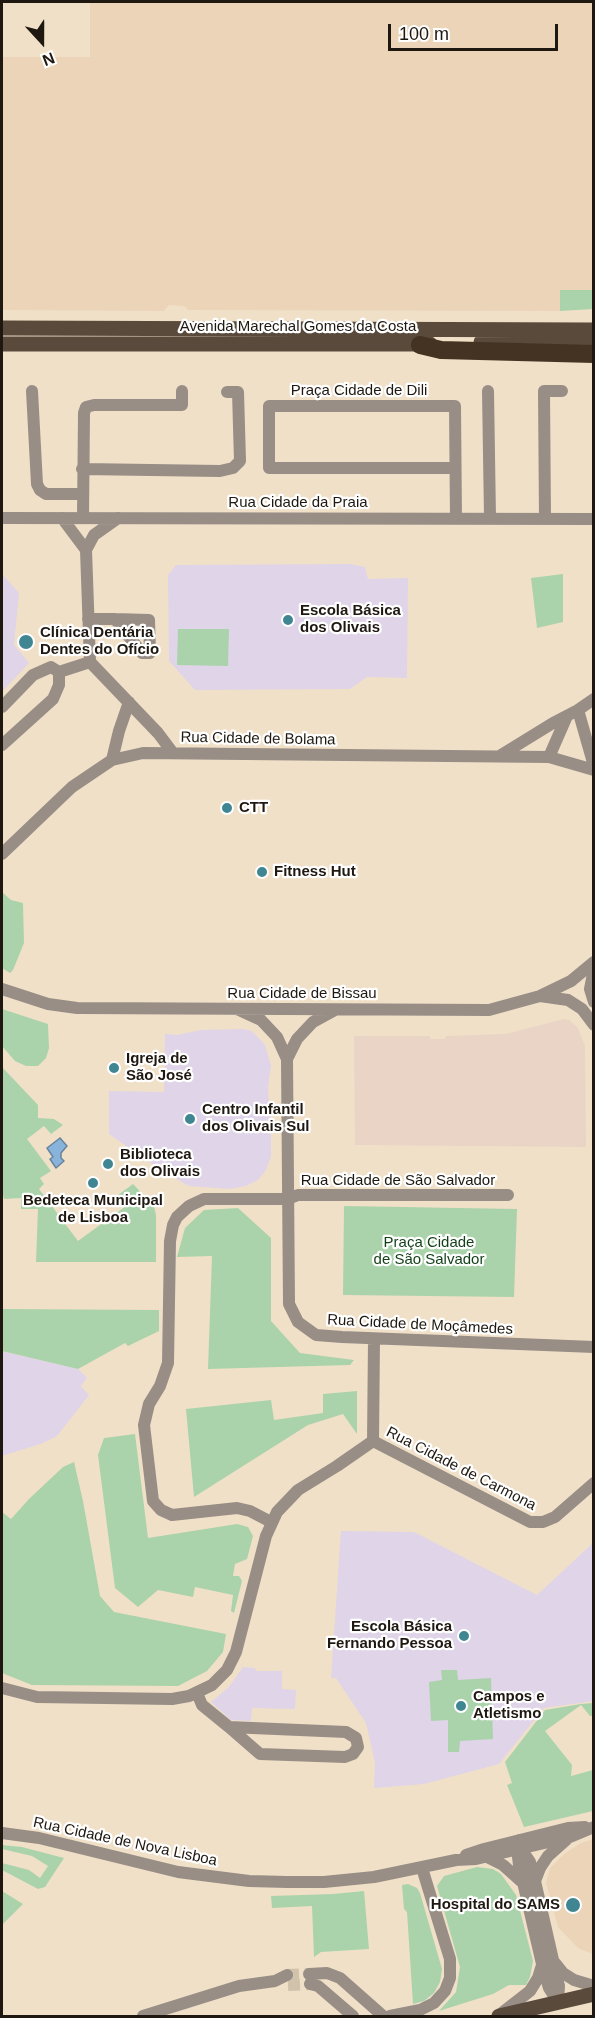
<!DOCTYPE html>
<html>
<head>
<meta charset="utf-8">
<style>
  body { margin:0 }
  #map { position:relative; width:595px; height:2018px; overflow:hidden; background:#f1e0c8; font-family:Arial,sans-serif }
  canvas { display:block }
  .frame { position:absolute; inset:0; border:3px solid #1e1810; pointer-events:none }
  .north { position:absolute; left:12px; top:12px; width:60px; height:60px; -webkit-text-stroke:4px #fff; paint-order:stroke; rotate:159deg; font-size:16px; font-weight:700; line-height:24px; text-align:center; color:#1e1810 }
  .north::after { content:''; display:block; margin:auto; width:21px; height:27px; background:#1e1810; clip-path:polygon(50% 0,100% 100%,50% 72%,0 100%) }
  .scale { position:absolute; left:388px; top:24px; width:170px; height:27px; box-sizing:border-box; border:3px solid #1e1810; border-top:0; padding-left:8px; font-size:18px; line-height:21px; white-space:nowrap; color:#1e1810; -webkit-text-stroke:4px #fff; paint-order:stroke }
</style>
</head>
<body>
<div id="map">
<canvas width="595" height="2018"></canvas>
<div class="frame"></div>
<div class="north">N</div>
<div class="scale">100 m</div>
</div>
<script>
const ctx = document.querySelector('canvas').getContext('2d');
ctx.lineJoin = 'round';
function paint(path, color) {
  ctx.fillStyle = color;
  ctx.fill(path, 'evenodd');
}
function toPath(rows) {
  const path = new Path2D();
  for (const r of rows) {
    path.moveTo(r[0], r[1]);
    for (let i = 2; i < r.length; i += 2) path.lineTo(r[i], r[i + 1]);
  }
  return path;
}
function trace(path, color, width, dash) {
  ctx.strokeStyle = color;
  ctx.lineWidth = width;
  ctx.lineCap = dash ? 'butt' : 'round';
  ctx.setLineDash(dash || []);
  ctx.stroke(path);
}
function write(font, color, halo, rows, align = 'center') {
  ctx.font = font + ' Arial,sans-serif';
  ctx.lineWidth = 4.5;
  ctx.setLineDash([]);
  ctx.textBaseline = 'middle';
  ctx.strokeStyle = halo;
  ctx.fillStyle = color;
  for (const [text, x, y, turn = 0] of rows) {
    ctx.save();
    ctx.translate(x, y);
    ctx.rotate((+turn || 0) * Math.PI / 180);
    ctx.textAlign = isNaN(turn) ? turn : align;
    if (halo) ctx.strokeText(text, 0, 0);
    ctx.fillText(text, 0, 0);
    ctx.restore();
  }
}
paint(toPath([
  [90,2,593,2,593,290,561,290,560,311,188,310,184,306,169,305,164,311,2,310,2,57,90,57],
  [593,1839,594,1839,593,1954,578,1948,558,1927,546,1883,550,1868,564,1854,581,1843]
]), '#ebd4b7');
paint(toPath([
  [564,1019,569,1020,578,1028,585,1046,586,1147,355,1145,354,1036,430,1036,430,1039,445,1039,446,1036,506,1034]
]), '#e9d4c6');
paint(toPath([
  [350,564,365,567,368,579,408,578,407,678,367,677,350,689,195,690,169,661,168,575,176,565],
  [2,574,19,593,14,645,29,663,2,692],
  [243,1029,252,1031,265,1045,271,1065,268,1088,269,1104,271,1104,271,1157,266,1170,258,1180,246,1186,230,1189,189,1186,162,1171,109,1134,109,1091,164,1092,165,1034,177,1035,201,1030],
  [2,1351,78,1369,87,1378,81,1386,89,1395,57,1436,43,1443,2,1456],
  [341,1531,414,1532,537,1595,593,1543,593,1701,544,1708,499,1764,424,1784,374,1788,375,1763,366,1723,336,1678,331,1678],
  [243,1667,255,1668,256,1671,282,1671,282,1689,296,1690,295,1709,252,1708,251,1721,231,1720,211,1702,229,1687]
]), '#dfd4e8');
paint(toPath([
  [560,290,593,290,593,309,560,311],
  [563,574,563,622,537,628,531,578],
  [178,629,229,629,228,666,177,665],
  [2,892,11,900,23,903,24,943,13,970,10,973,2,968],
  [2,1009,48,1024,49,1048,46,1058,38,1066,26,1066,15,1061,2,1046],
  [2,1067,38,1105,38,1118,54,1119,63,1125,51,1134,44,1126,27,1139,51,1171,40,1178,44,1184,39,1189,78,1241,126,1206,118,1195,133,1184,154,1206,156,1215,156,1262,36,1262,38,1209,21,1209,21,1198,4,1199,2,1191],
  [344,1206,517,1209,514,1297,343,1295],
  [238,1208,271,1238,271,1321,300,1353,354,1360,350,1365,208,1369,212,1256,177,1257,185,1228,204,1210],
  [2,1309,159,1310,159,1331,128,1346,125,1343,78,1369,2,1351],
  [357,1391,357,1434,343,1414,308,1425,194,1497,186,1409,271,1400,274,1420,323,1413,323,1394],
  [135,1434,148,1538,237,1524,248,1527,253,1536,247,1559,235,1564,233,1576,239,1576,242,1581,234,1613,231,1611,233,1595,195,1587,193,1597,158,1590,138,1607,115,1588,98,1455,104,1438],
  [74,1462,83,1501,100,1596,114,1612,226,1634,223,1652,207,1671,178,1686,32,1685,2,1673,2,1627,3,1626,2,1622,2,1512,11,1519,29,1499,63,1467],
  [441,1670,457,1670,458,1680,491,1678,493,1739,460,1741,459,1752,448,1752,448,1720,431,1721,429,1682,442,1680],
  [593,1703,593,1716,590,1716,581,1705,545,1731,572,1765,571,1776,593,1770,593,1811,524,1827,507,1785,512,1783,505,1762,545,1710,581,1704],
  [2,1845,22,1847,64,1858,45,1887,38,1889,2,1870,2,1863,29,1870,40,1878,48,1866,32,1856,2,1849],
  [477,1867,493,1869,501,1874,516,1895,533,1961,530,1977,526,1985,509,1985,493,1994,439,2011,456,1992,460,1967,437,1886,444,1876],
  [408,1884,417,1888,420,1893,442,1969,440,1982,434,1993,424,2001,413,2004,407,1912,404,1909,402,1885],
  [2,1891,23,1904,2,1925],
  [364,1891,369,1949,321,1952,314,1957,312,1906,272,1908,271,1896,333,1894]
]), '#aad3ab');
const water = toPath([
  [60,1138,67,1146,61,1153,61,1158,64,1161,56,1168,50,1159,53,1157,47,1148,60,1138]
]);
paint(water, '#88b3da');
trace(water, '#68849d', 1.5);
trace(toPath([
  [287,1975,309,1974],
  [288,1985,310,1984]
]), '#d1c2ac', 12, [12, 6]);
trace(toPath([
  [32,391,37,484,40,490,46,494,83,494],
  [488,391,490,518],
  [455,468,269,468,269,406,455,406,456,519],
  [82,469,220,471,233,468,240,461,238,392,227,392],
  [2,518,594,519],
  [62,518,86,550],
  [83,518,84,413,86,407,94,405,182,405,182,391],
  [118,518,94,535,86,550,90,662,158,733,173,753],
  [545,519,544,391,562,391],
  [88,619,115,619,149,620,150,653,142,653,115,619],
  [59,672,90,662],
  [2,707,33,675,51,667,59,672,59,685,53,699,2,745],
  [578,710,594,766],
  [501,755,553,723,578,710,594,699],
  [549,757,567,716],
  [112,760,119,731,129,702],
  [2,854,72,787,112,760,143,753,549,757,594,770],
  [594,969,590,989,594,1002],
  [2,989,48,1004,77,1008,489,1010,540,996,571,981,594,962],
  [540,996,568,1000,582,1009,594,1025],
  [237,1009,261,1020,277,1037,287,1059,289,1304,298,1322,316,1335,342,1337,594,1347],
  [287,1059,297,1039,313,1022,335,1010],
  [373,1441,530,1522,543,1522,555,1517,594,1483],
  [373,1441,374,1340],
  [271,1522,250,1511,237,1508,172,1515,161,1510,153,1501,144,1425,149,1404,160,1386,168,1363,170,1241,173,1225,177,1217,189,1206,204,1199,288,1199,298,1195,508,1195],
  [2,1688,37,1697,172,1699,189,1696,212,1685,227,1670,236,1652,266,1536,277,1512,298,1490,337,1466,373,1441],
  [197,1693,202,1705,229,1727,260,1754,345,1757,353,1754,358,1747,356,1738,346,1732,229,1727],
  [2,1833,39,1838,178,1872,249,1881,287,1882,324,1882,374,1877,456,1860,476,1859,570,1837,594,1827],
  [519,1840,521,1849,530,1862,535,1881,559,1986,558,2002],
  [521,1849,518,1857,519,1865,542,1964,549,1988,558,2002],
  [466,1855,484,1849,568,1828,585,1827],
  [487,1857,503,1865,522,1882],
  [535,1881,540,1868,548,1856,566,1840],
  [555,1963,563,1973,574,1980,594,1986],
  [309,1974,327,1973,340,1978,383,2016],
  [310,1984,318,1986,353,2016],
  [503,2012,530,1991,538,1978,542,1965],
  [143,2016,239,1986,275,1981,287,1975],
  [390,2016,420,2010,434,2003,445,1991,450,1978,450,1959,422,1868]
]), '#988e86', 12);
trace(toPath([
  [2,328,594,330],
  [481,342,594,343],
  [2,344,430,344],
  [499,2016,594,1994]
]), '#5a4a3c', 15);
trace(toPath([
  [420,345,441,350,594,354]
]), '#432', 18);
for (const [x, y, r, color] of [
  [288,620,6,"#408692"],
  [26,642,8,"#408692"],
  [227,808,6,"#408692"],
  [262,872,6,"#408692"],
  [114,1068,6,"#408692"],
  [190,1119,6,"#408692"],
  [108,1164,6,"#408692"],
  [93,1183,6,"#408692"],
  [464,1636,6,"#408692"],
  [461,1706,6,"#408692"],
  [573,1905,8,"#408692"]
]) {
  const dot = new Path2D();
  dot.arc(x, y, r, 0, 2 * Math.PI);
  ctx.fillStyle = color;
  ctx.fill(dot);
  trace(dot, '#fff', 2);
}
write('15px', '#1e1810', '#fff', [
  ["Avenida Marechal Gomes da Costa",298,327],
  ["Praça Cidade de Dili",359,391],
  ["Rua Cidade da Praia",298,503],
  ["Rua Cidade de Bolama",258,739,1],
  ["Rua Cidade de Bissau",302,994],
  ["Rua Cidade de São Salvador",398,1181],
  ["Rua Cidade de Moçâmedes",420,1325,3],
  ["Rua Cidade de Carmona",461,1469,27],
  ["Rua Cidade de Nova Lisboa",125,1842,12]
]);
write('bold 15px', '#1e1810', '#fff', [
  ["Escola Básica",300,611],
  ["dos Olivais",300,628],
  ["Clínica Dentária",40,633],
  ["Dentes do Ofício",40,650],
  ["CTT",239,808],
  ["Fitness Hut",274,872],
  ["Igreja de",126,1059],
  ["São José",126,1076],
  ["Centro Infantil",202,1110],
  ["dos Olivais Sul",202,1127],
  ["Biblioteca",120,1155],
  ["dos Olivais",120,1172],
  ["Bedeteca Municipal",93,1201,"center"],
  ["de Lisboa",93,1218,"center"],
  ["Escola Básica",452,1627,"right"],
  ["Fernando Pessoa",452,1644,"right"],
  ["Campos e",473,1697],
  ["Atletismo",473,1714],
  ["Hospital do SAMS",560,1905,"right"]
], 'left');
write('15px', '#113f17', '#fff', [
  ["Praça Cidade",429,1243],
  ["de São Salvador",429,1260]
]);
</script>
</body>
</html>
